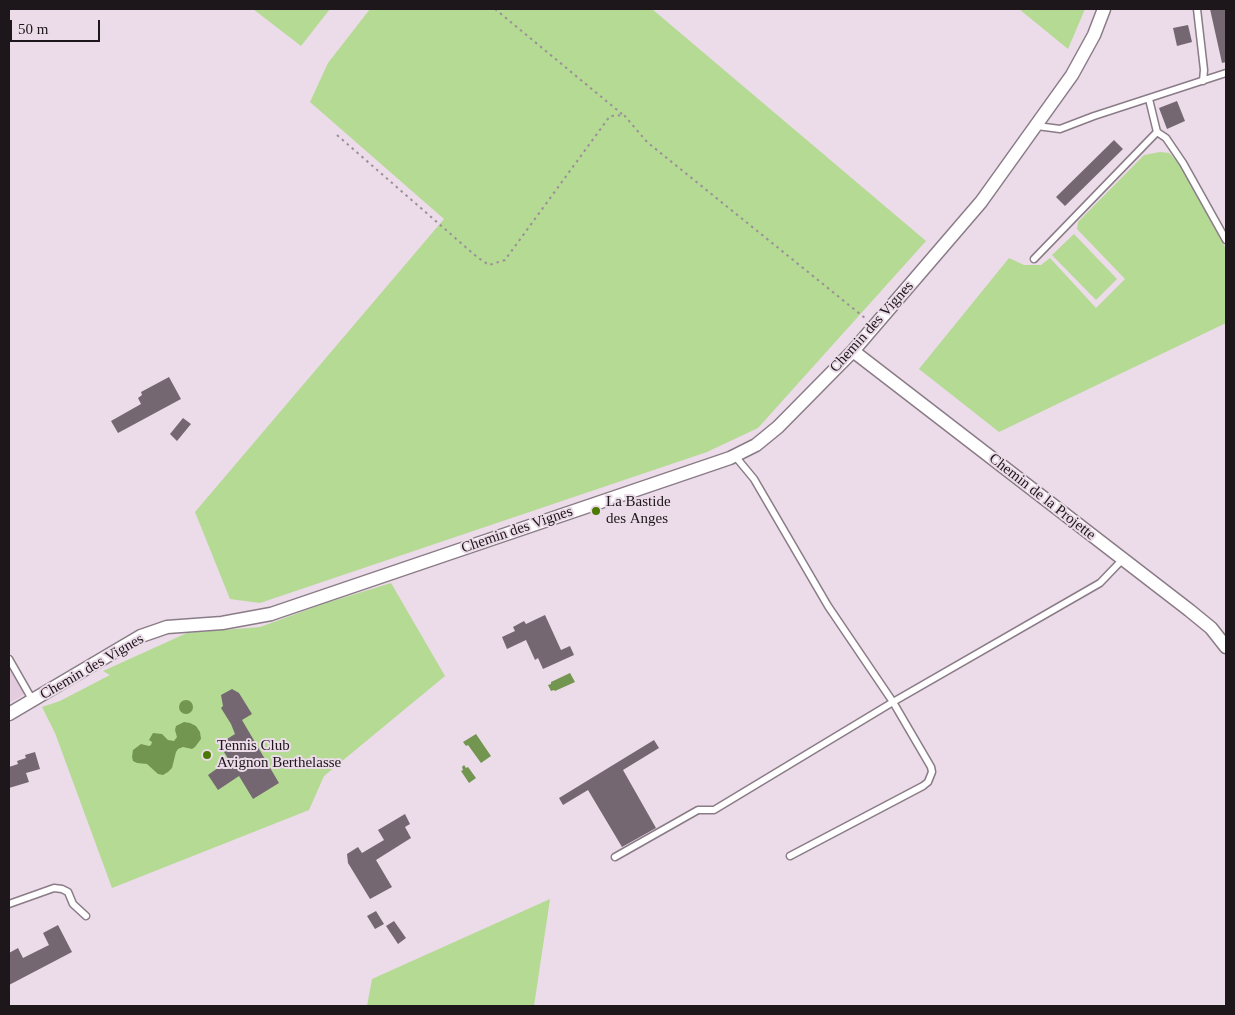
<!DOCTYPE html>
<html>
<head>
<meta charset="utf-8">
<style>
  body { margin:0 }
  #map { position:relative; width:1235px; height:1015px; overflow:hidden; background:#ecdbe8; font-family:Georgia,serif }
  canvas { display:block }
  .frame { position:absolute; inset:0; border:10px solid #1d171b; pointer-events:none }
  .scale { position:absolute; left:10px; top:20px; width:90px; height:22px; box-sizing:border-box; border:2px solid #1d171b; border-top:0; padding-left:6px; font-size:15px; line-height:18px; white-space:nowrap; color:#1d171b; -webkit-text-stroke:4px #ecdbe8; paint-order:stroke }
</style>
</head>
<body>
<div id="map">
<canvas width="1235" height="1015"></canvas>
<div class="frame"></div>
<div class="scale">50 m</div>
</div>
<script>
const ctx = document.querySelector('canvas').getContext('2d');
ctx.lineJoin = 'round';
function paint(path, color) {
  ctx.fillStyle = color;
  ctx.fill(path, 'evenodd');
}
function toPath(rows) {
  const path = new Path2D();
  for (const r of rows) {
    if (r.length === 3) {
      path.moveTo(r[0] + r[2], r[1]);
      path.arc(r[0], r[1], r[2], 0, 2 * Math.PI);
      continue;
    }
    path.moveTo(r[0], r[1]);
    for (let i = 2; i < r.length; i += 2) path.lineTo(r[i], r[i + 1]);
  }
  return path;
}
function trace(path, color, width, dash) {
  ctx.strokeStyle = color;
  ctx.lineWidth = width;
  ctx.lineCap = dash ? 'butt' : 'round';
  ctx.setLineDash(dash || []);
  ctx.stroke(path);
}
function write(font, color, halo, rows, align = 'center') {
  ctx.font = font + ' Georgia,serif';
  ctx.lineWidth = 4;
  ctx.setLineDash([]);
  ctx.textBaseline = 'middle';
  ctx.strokeStyle = halo;
  ctx.fillStyle = color;
  for (const [text, x, y, turn = 0] of rows) {
    ctx.save();
    ctx.translate(x, y);
    ctx.rotate((+turn || 0) * Math.PI / 180);
    ctx.textAlign = isNaN(turn) ? turn : align;
    if (halo) ctx.strokeText(text, 0, 0);
    ctx.fillText(text, 0, 0);
    ctx.restore();
  }
}
paint(toPath([
  [9,667,25,694,9,703]
]), '#e3ccdd');
paint(toPath([
  [253,9,330,9,301,46],
  [370,9,652,9,926,241,758,428,707,452,260,603,230,599,195,512,444,219,310,102,328,63],
  [1019,9,1085,9,1068,49],
  [1160,152,1169,153,1180,164,1226,249,1226,323,999,432,919,369,1009,258,1024,265,1041,265,1050,258,1096,308,1125,279,1077,229,1078,222,1144,155],
  [1074,234,1117,279,1096,300,1052,255],
  [391,583,445,676,324,776,309,810,112,888,55,733,42,707,60,701,110,675,103,671,187,633,260,627,326,603],
  [550,899,534,1006,367,1006,372,979]
]), '#b4da93');
paint(toPath([
  [570,673,575,682,555,691,554,690,551,691,548,685,551,684,551,682],
  [186,707,7],
  [184,722,190,723,196,726,200,732,201,739,195,747,192,749,183,747,178,749,176,752,172,768,168,772,163,775,158,774,147,764,137,763,133,761,132,757,133,750,141,744,149,746,151,745,152,742,149,740,153,733,162,734,168,740,174,741,177,737,175,730,176,726],
  [476,734,491,756,481,763,468,745,466,746,463,742],
  [464,765,466,768,468,767,476,778,469,783,461,771,463,770,462,767]
]), '#729650');
paint(toPath([
  [1210,9,1226,9,1226,62,1222,63],
  [1188,25,1192,42,1177,46,1173,28],
  [1177,101,1185,121,1167,129,1159,108],
  [1114,140,1123,149,1065,206,1056,197],
  [169,377,181,399,118,433,111,421,141,404,138,398,142,395,141,392],
  [183,418,191,424,177,441,170,434],
  [545,615,561,650,570,646,574,655,543,669,538,658,535,660,526,640,507,649,502,637,515,631,513,627,524,621,526,624],
  [232,689,239,693,252,714,242,720,279,783,253,799,239,776,218,790,208,775,229,760,219,744,235,734,231,724,221,708,223,706,221,695],
  [654,740,659,748,623,770,656,828,622,847,588,790,563,805,559,798],
  [35,752,40,769,26,773,29,782,9,788,9,767,18,764,17,761,26,758,25,755],
  [405,814,410,824,405,827,411,838,376,860,392,887,370,899,348,863,347,854,358,847,362,853,384,840,378,830],
  [376,911,384,924,375,929,367,916],
  [394,921,406,938,398,944,386,926],
  [58,925,72,952,9,985,9,953,18,948,23,958,49,945,43,933]
]), '#756772');
const lane = toPath([
  [1197,9,1204,70,1203,81],
  [1037,126,1060,129,1094,116,1226,73],
  [1157,132,1166,138,1183,163,1226,240],
  [1034,259,1157,132,1149,99],
  [735,456,754,479,828,606,893,702,931,767,932,772,928,782,923,786,790,856],
  [9,659,33,701],
  [615,857,698,810,714,810,893,702,1100,583,1123,559],
  [9,904,54,888,62,889,68,892,73,904,86,916]
]);
const street = toPath([
  [853,351,1189,610,1211,628,1226,647],
  [9,714,141,636,167,627,222,623,271,614,730,458,756,445,778,427,853,351,981,202,1072,75,1094,35,1104,9]
]);
trace(lane, '#8a7c87', 9);
trace(street, '#8a7c87', 15);
trace(toPath([
  [495,9,622,114],
  [337,135,477,257,489,265,505,260,610,116,624,115,647,142,865,318]
]), '#9c8f99', 2, [2.5, 4]);
trace(lane, '#fff', 6);
trace(street, '#fff', 12);
for (const [x, y, r, color] of [
  [596,511,5,"#4b7a00"],
  [207,755,5,"#4b7a00"]
]) {
  const dot = new Path2D();
  dot.arc(x, y, r, 0, 2 * Math.PI);
  ctx.fillStyle = color;
  ctx.fill(dot);
  trace(dot, '#ecdbe8', 2);
}
write('15px', '#1d171b', '#ecdbe8', [
  ["Chemin des Vignes",872,327,-48],
  ["Chemin de la Projette",1042,497,38],
  ["Chemin des Vignes",517,530,-19],
  ["Chemin des Vignes",92,667,-30]
]);
write('15px', '#1d171b', '#ecdbe8', [
  ["La Bastide",606,502],
  ["des Anges",606,519],
  ["Tennis Club",217,746],
  ["Avignon Berthelasse",217,763]
], 'left');
</script>
</body>
</html>
